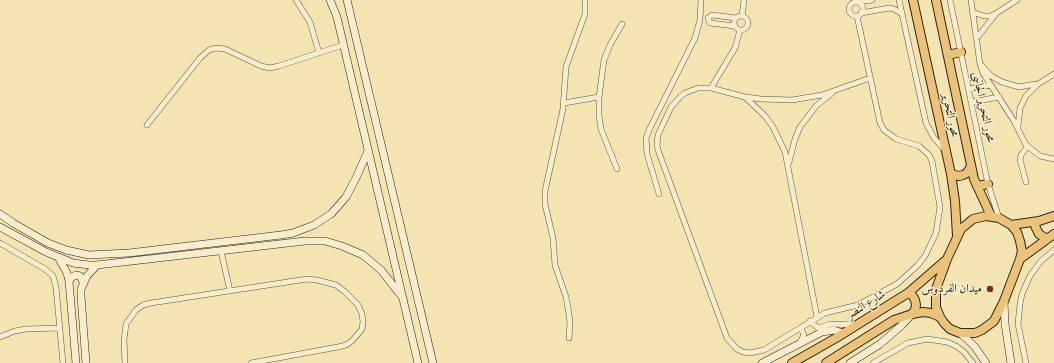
<!DOCTYPE html>
<html>
<head>
<meta charset="utf-8">
<style>
  body { margin:0 }
  canvas { display:block; background:#f3e4b2 }
</style>
</head>
<body>
<canvas width="1054" height="363"></canvas>
<script>
const ctx = document.querySelector('canvas').getContext('2d');
ctx.lineJoin = 'round';
function toPath(rows) {
  const path = new Path2D();
  for (const r of rows) {
    if (r.length === 3) {
      path.moveTo(r[0] + r[2], r[1]);
      path.arc(r[0], r[1], r[2], 0, 2 * Math.PI);
      continue;
    }
    path.moveTo(r[0], r[1]);
    for (let i = 2; i < r.length; i += 2) path.lineTo(r[i], r[i + 1]);
  }
  return path;
}
function trace(path, color, width, dash) {
  ctx.strokeStyle = color;
  ctx.lineWidth = width;
  ctx.lineCap = dash ? 'butt' : 'round';
  ctx.setLineDash(dash || []);
  ctx.stroke(path);
}
function write(font, color, halo, rows, align = 'center') {
  ctx.font = font + ' Alegreya,Amiri,serif';
  ctx.lineWidth = 3;
  ctx.setLineDash([]);
  ctx.textBaseline = 'middle';
  ctx.strokeStyle = halo;
  ctx.fillStyle = color;
  for (const [text, x, y, turn = 0] of rows) {
    ctx.save();
    ctx.translate(x, y);
    ctx.rotate((+turn || 0) * Math.PI / 180);
    ctx.textAlign = isNaN(turn) ? turn : align;
    if (halo) ctx.strokeText(text, 0, 0);
    ctx.fillText(text, 0, 0);
    ctx.restore();
  }
}
const street = toPath([
  [296,0,310,22,319,53],
  [899,0,926,123,934,138,945,150],
  [950,0,988,184,999,218],
  [971,0,980,64,983,73,1014,121,1026,145,1040,156,1054,159],
  [859,2,872,0],
  [856,9,7],
  [972,12,984,16,990,16,995,14,1017,0],
  [861,13,889,8,894,9,902,14],
  [741,23,7],
  [742,16,744,0],
  [857,16,880,123,884,130,896,139,919,146,929,155,932,161,940,207,936,233,925,256,917,266,897,284,858,305,825,313,764,350,750,353,743,352,737,349,727,338,658,150,657,145,658,135,671,107,680,97,685,93,698,88,711,88,745,97,761,99,792,100,822,95,870,78],
  [735,26,710,23,708,18,712,15,736,18],
  [976,39,995,15],
  [982,66,991,76,1002,82,1019,87,1035,84],
  [711,88,735,48,740,30],
  [969,89,990,85],
  [746,98,765,116,773,127,785,152,817,317],
  [972,102,999,97],
  [564,103,599,97],
  [147,125,200,58,209,50,216,48,225,49,261,66,270,68,279,66,343,45],
  [1018,127,1020,108,1026,96,1038,84,1054,74],
  [789,162,795,139,800,127,816,106,832,93],
  [617,169,601,129,599,116,599,97,604,60,610,45,622,24],
  [1026,182,1020,160,1021,155,1028,146],
  [659,194,647,154,646,138,650,128,695,38,700,20,701,0],
  [0,243,45,269,53,276,56,287,63,363],
  [221,251,230,291],
  [810,321,818,328,831,324,855,325],
  [0,337,15,331,26,329,60,328],
  [569,338,570,322,568,308,566,297,555,265,553,238,545,204,545,191,563,109,566,67,585,14,585,0],
  [800,342,804,335,801,328],
  [125,363,124,340,126,324,136,310,143,305,151,303,307,279,317,280,336,285,344,291,358,305,362,314,363,322,362,329,352,341,346,345,338,347,251,363],
  [873,363,908,343,927,339,947,342,956,346,964,352,973,363],
  [1026,363,1018,324,1020,304,1022,294,1030,276,1035,269,1041,261,1054,250]
]);
const secondary = toPath([
  [330,0,337,17,418,363],
  [347,0,433,363],
  [0,214,13,223,48,243,66,250,89,255,129,253,281,235,293,233,314,225,331,214,346,197,356,178,368,151],
  [0,227,46,252,73,263,89,265,97,265,305,241,325,241,342,246,363,255,381,270,403,298],
  [58,257,67,273,69,281,76,363],
  [69,281,72,277,76,275,80,276,83,282],
  [1004,302,1005,324,1011,363],
  [960,333,967,339,975,347,986,363],
  [86,363,81,296,81,289,87,276,97,265],
  [762,363,822,332,834,330,842,333],
  [850,363,880,344,902,325,912,314]
]);
const primary = toPath([
  [913,0,951,174,955,201,957,236],
  [936,0,974,179,991,216],
  [948,55,961,52],
  [951,174,959,176,963,175,967,173,971,166],
  [977,186,988,184],
  [986,216,999,218,1011,225,1017,232,1020,241,1022,251,1020,259,1004,301,994,321,982,330,975,333,960,333,950,329,944,323,940,317,936,307,936,289,947,259,961,229,973,219,986,216],
  [1034,222,1036,228,1039,234,1047,239],
  [1011,225,1039,221,1054,216],
  [1020,259,1054,234],
  [908,293,912,295,915,300,916,305,915,310,912,314],
  [792,363,836,338,908,293,946,260],
  [826,363,894,320,912,314,923,312,931,313,940,317]
]);
trace(street, '#60523f', 6);
trace(secondary, '#2f2219', 8);
trace(primary, '#2f2219', 10);
trace(street, '#f7edcd', 5);
trace(secondary, '#f7edcd', 7);
trace(primary, '#eac279', 8);
for (const [x, y, r, color] of [
  [990,289,4,"#8f2418"]
]) {
  const dot = new Path2D();
  dot.arc(x, y, r, 0, 2 * Math.PI);
  ctx.fillStyle = color;
  ctx.fill(dot);
  trace(dot, '#f7edcd', 1.5);
}
write('12px', '#2f2219', '#f7edcd', [
  ["محور التحرير الجانبى",983,107,78],
  ["محور التحرير",950,115,78],
  ["شارع النصر",866,305,-32]
]);
write('12px', '#2f2219', '#f7edcd', [
  ["ميدان الفردوس",982,289]
], 'right');
</script>
</body>
</html>
